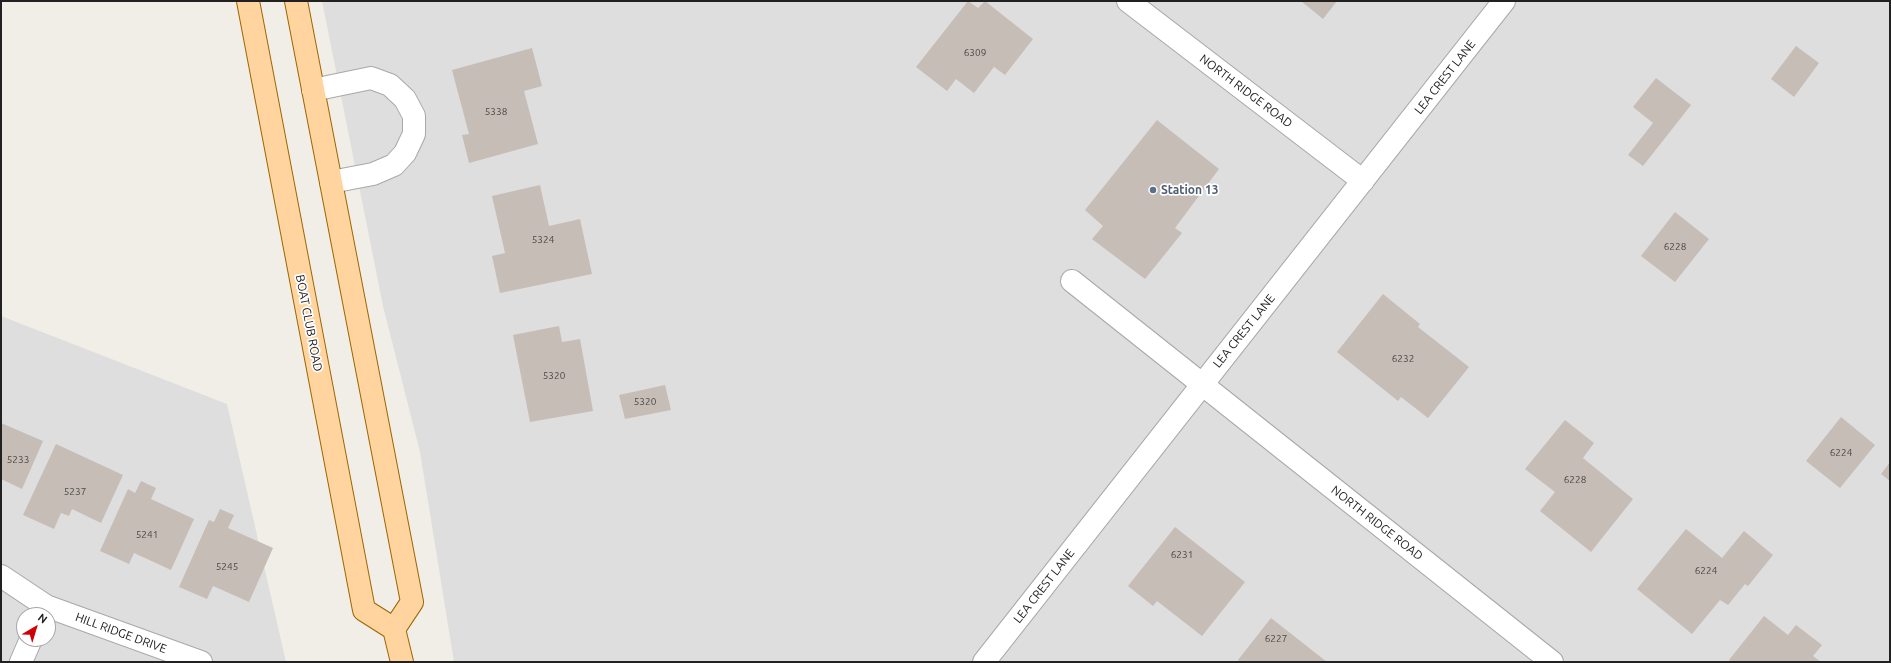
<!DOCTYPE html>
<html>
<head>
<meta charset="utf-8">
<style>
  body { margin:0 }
  #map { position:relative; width:1891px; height:663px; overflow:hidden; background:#f1eee7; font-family:Ubuntu,sans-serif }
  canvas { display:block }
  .frame { position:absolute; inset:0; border:2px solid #212121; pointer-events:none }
  .north { position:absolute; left:16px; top:607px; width:40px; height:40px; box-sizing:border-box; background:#fff; border:1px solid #a6a6a6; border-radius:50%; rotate:38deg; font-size:11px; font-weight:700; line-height:16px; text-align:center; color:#212121 }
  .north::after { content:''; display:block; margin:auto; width:14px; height:18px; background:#d10004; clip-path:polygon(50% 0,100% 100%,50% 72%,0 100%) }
</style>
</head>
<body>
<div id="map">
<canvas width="1891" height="663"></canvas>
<div class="frame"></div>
<div class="north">N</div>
</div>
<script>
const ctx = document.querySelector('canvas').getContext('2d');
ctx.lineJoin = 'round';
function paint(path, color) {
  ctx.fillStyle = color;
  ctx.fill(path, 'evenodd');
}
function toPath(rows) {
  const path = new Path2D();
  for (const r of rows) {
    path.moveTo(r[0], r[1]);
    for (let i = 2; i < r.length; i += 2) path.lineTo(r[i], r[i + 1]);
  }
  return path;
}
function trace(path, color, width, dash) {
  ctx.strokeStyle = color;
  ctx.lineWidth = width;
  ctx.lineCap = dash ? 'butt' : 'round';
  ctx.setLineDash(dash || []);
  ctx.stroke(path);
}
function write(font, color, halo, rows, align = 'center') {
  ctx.font = font + ' Ubuntu,sans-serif';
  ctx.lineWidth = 3.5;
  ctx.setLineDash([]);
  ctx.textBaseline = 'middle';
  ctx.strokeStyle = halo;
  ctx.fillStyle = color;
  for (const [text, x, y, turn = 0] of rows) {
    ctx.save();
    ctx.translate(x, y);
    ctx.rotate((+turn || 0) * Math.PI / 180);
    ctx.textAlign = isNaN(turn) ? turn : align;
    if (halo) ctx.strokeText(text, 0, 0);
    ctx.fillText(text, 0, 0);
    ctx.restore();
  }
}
paint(toPath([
  [322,1,1890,1,1890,662,454,662,420,452,383,306],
  [1,316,227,404,286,662,1,662],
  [24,615,48,615,48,639,24,639]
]), '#dfdede');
paint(toPath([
  [968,1,978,8,985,1,1033,39,1005,75,994,67,974,93,956,79,947,91,916,67],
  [1301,1,1337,1,1323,19],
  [1796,46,1819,63,1794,97,1771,79],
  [532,48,542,86,524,91,538,144,469,163,462,135,469,134,452,70],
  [1656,78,1691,105,1643,166,1628,155,1653,123,1633,107],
  [1157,120,1219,169,1175,228,1182,233,1145,279,1092,239,1103,226,1085,210],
  [540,185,549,226,580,219,592,274,500,293,492,256,505,253,492,196],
  [1675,212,1709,239,1675,282,1641,256],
  [1383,294,1420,324,1418,327,1469,367,1428,418,1401,397,1398,401,1337,352],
  [559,326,562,342,580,339,593,411,530,422,513,335],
  [665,385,671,410,625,419,619,395],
  [1841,417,1875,445,1840,488,1806,461],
  [1565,420,1594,443,1583,458,1633,499,1591,552,1540,511,1555,492,1525,469],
  [1,423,43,441,22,489,1,479],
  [56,444,123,475,101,523,72,509,69,516,61,513,54,529,23,515],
  [1890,462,1890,481,1881,474],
  [141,481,156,488,151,499,194,519,171,570,134,553,129,564,100,551,128,489,135,493],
  [220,509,234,515,228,528,273,548,249,602,213,586,207,599,179,587,209,520,214,522],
  [1175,527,1245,582,1202,636,1157,601,1153,606,1128,586],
  [1686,529,1722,558,1744,531,1773,555,1748,586,1745,584,1728,605,1720,600,1692,634,1637,589],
  [1764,616,1788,635,1796,625,1822,645,1813,656,1821,662,1732,662,1729,660],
  [1271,618,1327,662,1240,662,1238,660]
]), '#c6bdb6');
const minor = toPath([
  [1128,1,1363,181],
  [313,90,371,78,390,85,405,99,414,116,414,134,405,153,394,165,373,174,331,182],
  [1072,281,1552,662],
  [1,576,46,606,201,662],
  [21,662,31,639],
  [984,662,1504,1]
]);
const major = toPath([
  [248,1,364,610,394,629,402,662],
  [296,1,412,602,394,629]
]);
trace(minor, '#a8a8a8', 24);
trace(major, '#9d6600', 24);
trace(minor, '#fff', 22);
trace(major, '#ffd49e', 22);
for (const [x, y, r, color] of [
  [1153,190,4,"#5c6f8a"]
]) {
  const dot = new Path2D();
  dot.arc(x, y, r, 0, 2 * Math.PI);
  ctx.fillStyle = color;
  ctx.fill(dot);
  trace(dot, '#fff', 1.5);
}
write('10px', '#4a4846', null, [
  ["6309",975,53],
  ["5338",496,112],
  ["5324",543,240],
  ["6228",1675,247],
  ["6232",1403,359],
  ["5320",554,376],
  ["5320",645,402],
  ["6224",1841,453],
  ["5233",18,460],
  ["6228",1575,480],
  ["5237",75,492],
  ["5241",147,535],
  ["6231",1182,555],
  ["5245",227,567],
  ["6224",1706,571],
  ["6227",1276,639]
]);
write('12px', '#212121', '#fff', [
  ["LEA CREST LANE",1445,77,-52],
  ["NORTH RIDGE ROAD",1246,91,37],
  ["BOAT CLUB ROAD",309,323,79],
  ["LEA CREST LANE",1244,331,-51],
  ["NORTH RIDGE ROAD",1377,523,38],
  ["LEA CREST LANE",1044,586,-52],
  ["HILL RIDGE DRIVE",121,633,20]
]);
write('bold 12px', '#4e5e75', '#fff', [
  ["Station 13",1161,190]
], 'left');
</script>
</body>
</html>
